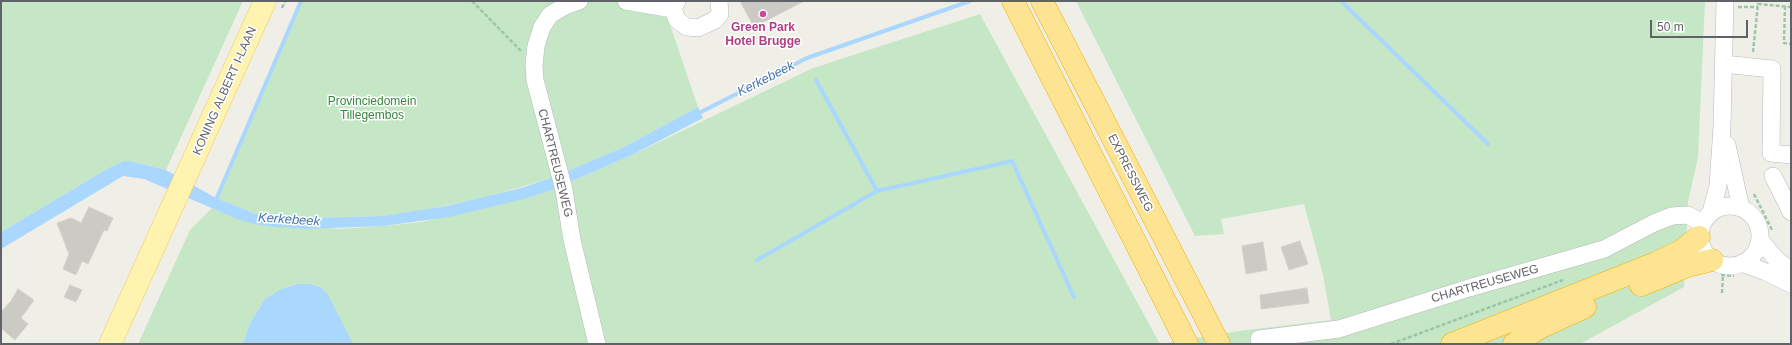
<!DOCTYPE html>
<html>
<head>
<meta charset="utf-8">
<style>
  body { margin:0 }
  #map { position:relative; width:1792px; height:345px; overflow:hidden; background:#f0efe7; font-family:Arial,sans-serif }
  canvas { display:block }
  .frame { position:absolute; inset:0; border:2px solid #5f6267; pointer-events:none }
  .scale { position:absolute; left:1650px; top:20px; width:98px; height:18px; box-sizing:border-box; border:2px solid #5f6267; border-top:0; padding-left:5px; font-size:12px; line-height:14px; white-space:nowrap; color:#5f6267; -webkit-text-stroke:3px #fff; paint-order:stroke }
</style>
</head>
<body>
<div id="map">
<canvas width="1792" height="345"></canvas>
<div class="frame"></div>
<div class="scale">50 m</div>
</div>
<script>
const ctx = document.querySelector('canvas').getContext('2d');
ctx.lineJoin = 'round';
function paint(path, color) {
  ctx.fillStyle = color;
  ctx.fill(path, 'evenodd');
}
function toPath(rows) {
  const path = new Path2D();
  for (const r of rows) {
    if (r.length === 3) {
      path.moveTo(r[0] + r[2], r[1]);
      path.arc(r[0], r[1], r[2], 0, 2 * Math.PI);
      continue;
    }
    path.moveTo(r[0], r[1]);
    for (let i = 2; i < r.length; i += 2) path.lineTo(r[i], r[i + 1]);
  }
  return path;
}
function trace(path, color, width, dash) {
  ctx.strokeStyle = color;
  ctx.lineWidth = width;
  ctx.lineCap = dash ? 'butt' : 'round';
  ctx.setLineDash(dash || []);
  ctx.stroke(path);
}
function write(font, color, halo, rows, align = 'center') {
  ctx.font = font + ' Arial,sans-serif';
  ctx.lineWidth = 3;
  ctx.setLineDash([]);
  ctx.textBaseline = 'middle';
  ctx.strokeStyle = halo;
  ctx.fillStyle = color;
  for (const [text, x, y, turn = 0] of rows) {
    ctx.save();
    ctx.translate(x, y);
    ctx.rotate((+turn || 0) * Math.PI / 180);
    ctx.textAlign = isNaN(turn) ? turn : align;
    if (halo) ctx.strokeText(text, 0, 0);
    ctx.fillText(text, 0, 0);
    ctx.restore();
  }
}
paint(toPath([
  [1,1,243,1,166,170,134,162,107,169,1,232],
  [301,1,662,1,698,107,624,147,551,178,483,198,420,211,383,216,305,218,256,214,216,198],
  [1076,1,1705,1,1698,157,1688,202,1684,287,1580,344,1161,344,1239,331,1331,320,1323,275,1304,204,1221,219,1224,234,1195,236],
  [980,14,1160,344,353,344,320,287,311,284,297,284,281,289,265,299,250,323,243,344,138,344,190,230,212,208,237,219,339,229,384,226,421,222,485,208,554,189,632,155,813,68]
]), '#c5e7c6');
paint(toPath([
  [698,107,703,118,632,155,554,189,524,199,449,217,384,226,305,229,275,227,254,224,237,219,144,179,123,176,1,249,1,232,107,169,124,161,134,162,166,170,216,198,256,214,305,218,383,216,447,206,521,188,551,178,624,147],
  [297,284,311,284,320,287,327,293,353,344,243,344,250,323,265,299,281,289]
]), '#aad7fe');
trace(toPath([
  [1341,1,1488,144],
  [816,80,877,191],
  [697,114,807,58,970,1],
  [215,202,301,1],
  [757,260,877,191,1012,161,1074,297]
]), '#aad7fe', 4);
const building = toPath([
  [740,1,804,1,754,27,740,1],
  [89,207,113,218,107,231,104,230,88,264,82,261,76,275,63,269,69,254,57,223,71,218,81,223,89,207],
  [1300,241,1308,264,1289,270,1281,247,1300,241],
  [1263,242,1267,270,1246,274,1242,246,1263,242],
  [70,285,82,290,76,302,64,297,70,285],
  [1307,288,1309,303,1261,309,1260,295,1307,288],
  [18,289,34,300,21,318,28,324,15,340,1,328,1,312,11,301,18,289]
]);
paint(building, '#cccac4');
trace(building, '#d5d1c6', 1);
const minor = toPath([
  [579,1,565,6,550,15,542,27,536,46,534,65,535,80,564,190,572,240,597,344],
  [626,1,673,9],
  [677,1,673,9,677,20,687,27,698,28,715,20,720,14,719,1],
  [1723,64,1772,69,1771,153,1791,155],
  [1727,145,1741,208],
  [1773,176,1791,212],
  [1730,236,30],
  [1711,212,1718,186,1722,126,1725,1],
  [1760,240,1776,259,1791,271],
  [1742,263,1766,272,1791,284],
  [1259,339,1339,329,1469,288,1604,249,1654,223,1672,216,1688,215,1702,223]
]);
const major = toPath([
  [110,344,265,1]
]);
const highway = toPath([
  [1013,1,1187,344],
  [1042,1,1219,344],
  [1641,285,1687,266,1712,260],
  [1452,344,1656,263,1681,251,1699,237],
  [1514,344,1541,327,1585,307]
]);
trace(minor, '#b7b9bd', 18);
trace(major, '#f0cc61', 23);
trace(highway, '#f5b003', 23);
trace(toPath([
  [472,1,522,52],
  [1785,6,1784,43,1791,44],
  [1738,7,1758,7],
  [282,8,285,1],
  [1753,52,1758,4,1791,7],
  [1754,194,1772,230],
  [1721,275,1734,276],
  [1722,293,1723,274],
  [1391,344,1563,280]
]), '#9cc6a9', 2.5, [4, 2]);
trace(minor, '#fff', 17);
trace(major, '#fef3af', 22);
trace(highway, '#fce493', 22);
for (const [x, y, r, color] of [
  [763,14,4,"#d1479c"]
]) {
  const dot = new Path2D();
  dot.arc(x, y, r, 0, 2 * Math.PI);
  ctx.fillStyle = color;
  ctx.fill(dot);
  trace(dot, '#fff', 1.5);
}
write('bold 12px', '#b23c85', '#fff', [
  ["Green Park",763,28],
  ["Hotel Brugge",763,42]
]);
write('12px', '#5f6267', '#fff', [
  ["KONING ALBERT I-LAAN",225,91,-66],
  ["CHARTREUSEWEG",555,163,76],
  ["EXPRESSWEG",1130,173,63],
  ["CHARTREUSEWEG",1485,284,-16]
]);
write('12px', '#37863d', '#fff', [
  ["Provinciedomein",372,102],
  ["Tillegembos",372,116]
]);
write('italic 13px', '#4577b1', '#fff', [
  ["Kerkebeek",766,79,-27],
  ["Kerkebeek",289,220,4]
]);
</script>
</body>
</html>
